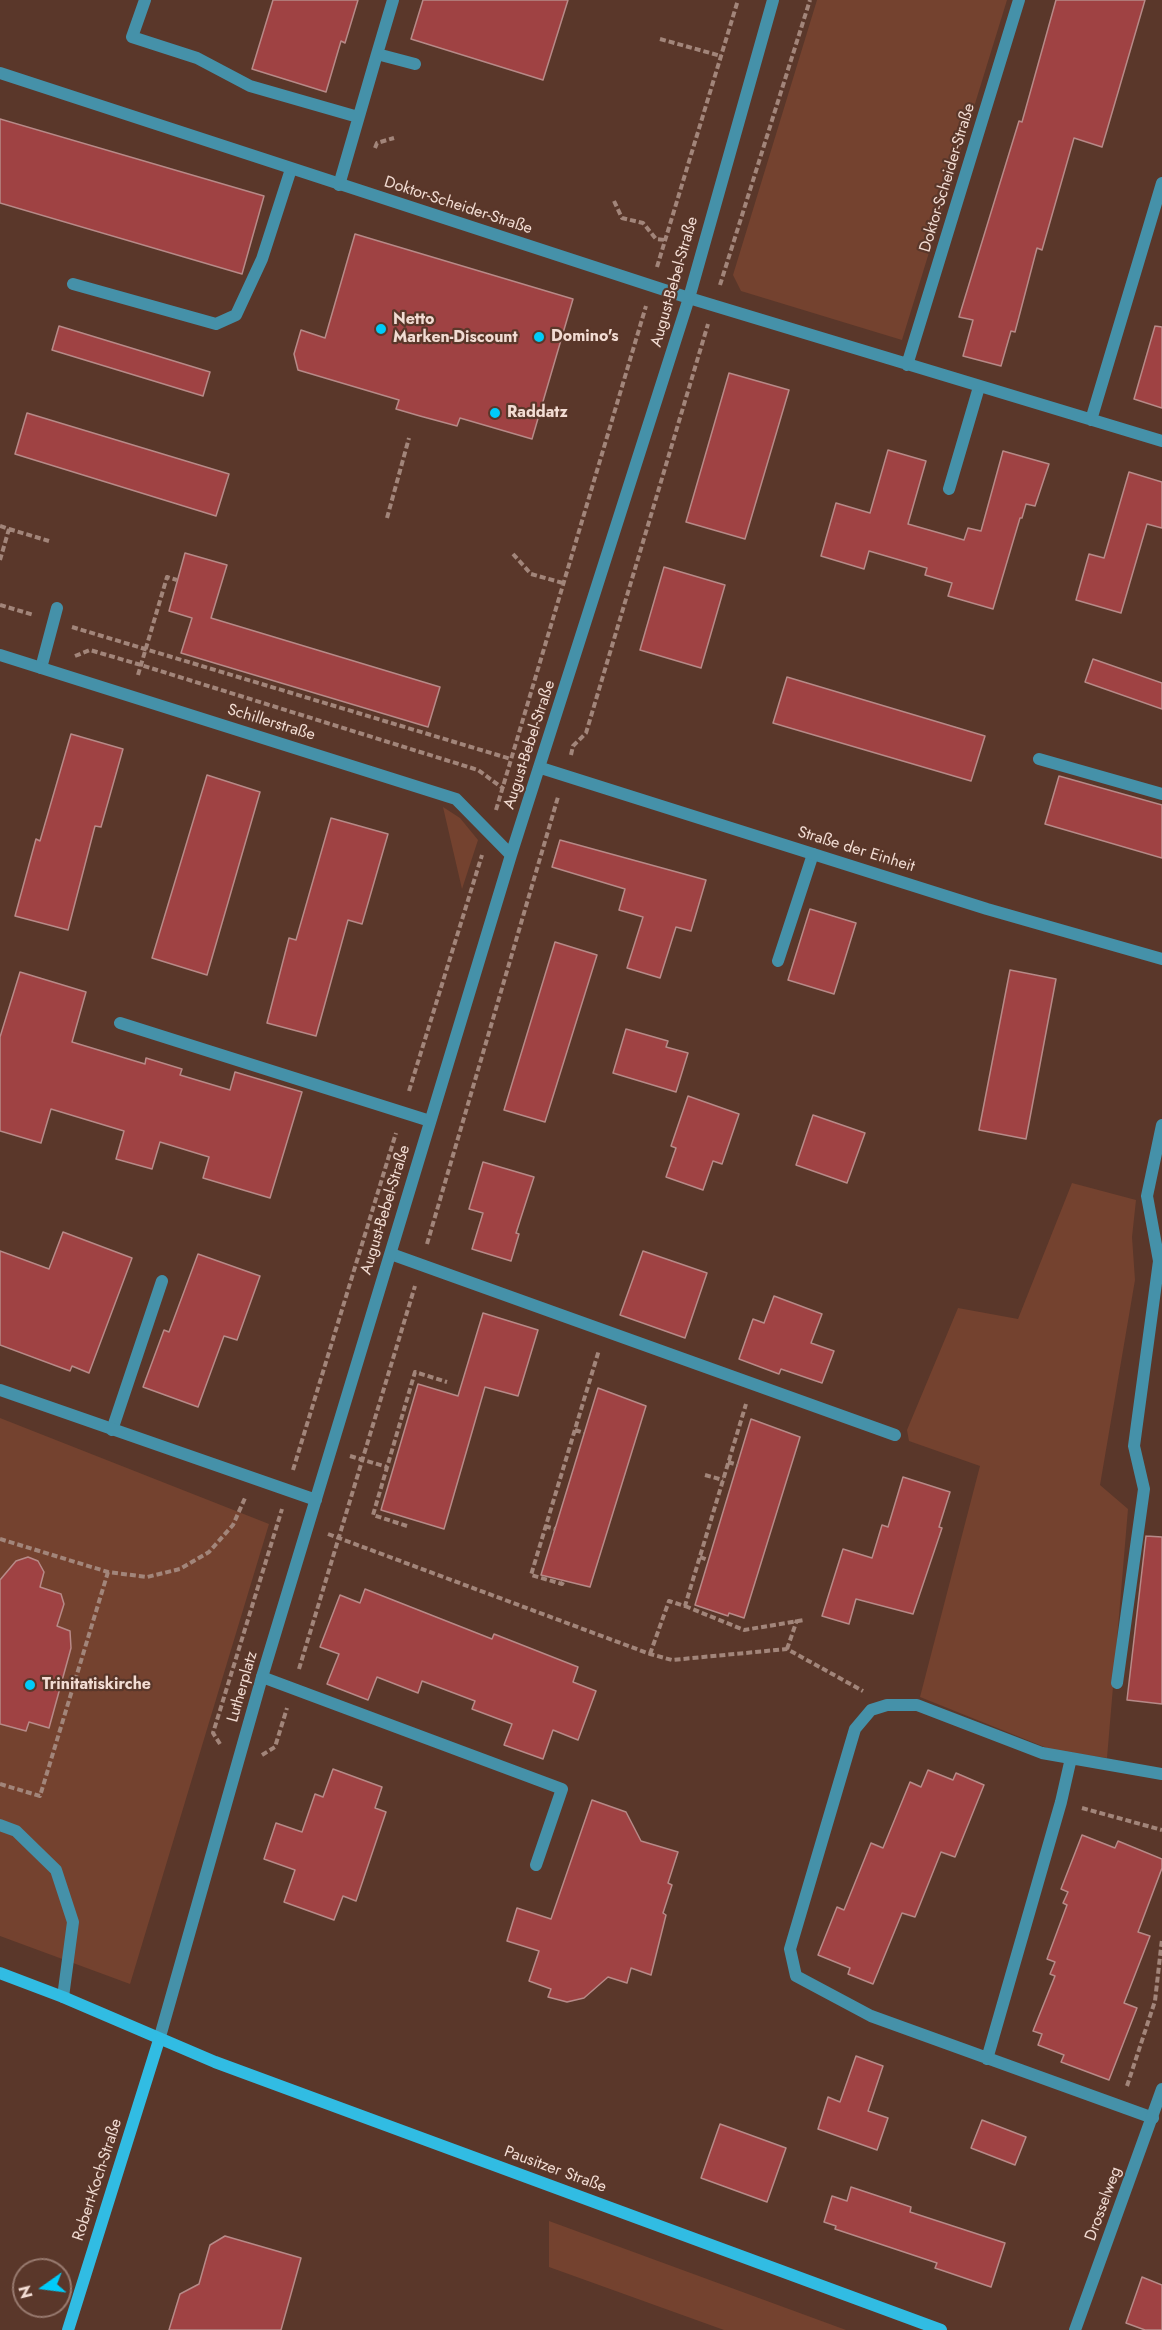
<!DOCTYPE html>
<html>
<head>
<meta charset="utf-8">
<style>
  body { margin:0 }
  #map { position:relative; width:1162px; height:2330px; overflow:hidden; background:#5a372a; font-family:Jost,sans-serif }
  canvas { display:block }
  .north { position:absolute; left:12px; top:2258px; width:60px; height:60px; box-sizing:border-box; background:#5a372a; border:2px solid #97796e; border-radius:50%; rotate:256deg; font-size:16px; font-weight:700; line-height:24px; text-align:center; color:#f2dcd3 }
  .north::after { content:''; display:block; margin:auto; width:21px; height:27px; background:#00cbf9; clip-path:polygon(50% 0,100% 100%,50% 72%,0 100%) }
</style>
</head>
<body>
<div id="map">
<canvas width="1162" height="2330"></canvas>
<div class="north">N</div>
</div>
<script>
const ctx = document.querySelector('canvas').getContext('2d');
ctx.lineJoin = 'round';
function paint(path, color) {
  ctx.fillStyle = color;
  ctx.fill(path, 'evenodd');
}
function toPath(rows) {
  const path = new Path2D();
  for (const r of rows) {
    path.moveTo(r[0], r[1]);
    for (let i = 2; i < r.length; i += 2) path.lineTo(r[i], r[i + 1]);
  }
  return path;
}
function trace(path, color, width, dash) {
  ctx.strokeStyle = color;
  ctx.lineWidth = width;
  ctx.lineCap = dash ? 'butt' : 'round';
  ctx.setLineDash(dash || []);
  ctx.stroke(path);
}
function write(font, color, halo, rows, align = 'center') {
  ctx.font = font + ' Jost,sans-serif';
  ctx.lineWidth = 4.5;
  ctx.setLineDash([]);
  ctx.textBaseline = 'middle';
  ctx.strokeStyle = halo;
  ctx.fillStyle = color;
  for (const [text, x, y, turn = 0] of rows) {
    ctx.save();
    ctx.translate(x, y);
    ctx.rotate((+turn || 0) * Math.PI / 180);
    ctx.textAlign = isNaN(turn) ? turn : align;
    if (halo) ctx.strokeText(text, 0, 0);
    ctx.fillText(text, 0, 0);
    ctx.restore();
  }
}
paint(toPath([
  [817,0,1007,0,902,340,741,291,733,275],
  [443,807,460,818,478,840,462,889],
  [1072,1183,1136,1200,1132,1237,1135,1280,1100,1485,1128,1509,1107,1758,1052,1750,920,1697,980,1466,909,1441,907,1430,958,1308,1018,1319],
  [0,1418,269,1524,130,1984,0,1936],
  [549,2221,846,2330,724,2330,549,2267]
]), '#74422f');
const building = toPath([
  [273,0,358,0,345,43,341,41,326,92,252,69,273,0],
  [423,0,568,0,543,80,411,39,423,0],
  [1056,0,1145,0,1102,147,1074,138,1042,250,1037,248,1015,332,1011,331,1001,366,963,356,973,320,959,317,1019,121,1022,122,1056,0],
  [0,119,264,196,242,274,0,203,0,119],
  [355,234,573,299,532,439,460,418,457,426,420,416,396,409,399,400,298,370,294,354,301,330,325,338,355,234],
  [59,326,210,372,203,396,52,350,59,326],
  [1155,326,1162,327,1162,408,1134,399,1155,326],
  [729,373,789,390,745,539,686,522,729,373],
  [27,413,229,474,216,516,15,454,27,413],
  [888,450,926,461,908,524,964,540,968,528,981,531,1003,451,1049,464,1035,506,1026,504,1022,518,1020,518,993,609,948,596,952,583,925,575,927,568,869,551,864,569,821,556,836,503,870,513,888,450],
  [1129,472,1162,482,1162,528,1147,524,1121,613,1076,600,1089,554,1104,558,1129,472],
  [185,553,227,565,211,618,440,687,428,727,181,653,192,618,169,611,185,553],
  [664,567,725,585,701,668,640,650,664,567],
  [1093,659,1162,683,1162,709,1085,682,1093,659],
  [787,677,985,736,971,781,773,723,787,677],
  [71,734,123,749,101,827,95,826,68,930,15,916,36,839,40,841,71,734],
  [207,775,260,792,207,975,152,958,207,775],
  [1059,776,1162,805,1162,858,1045,824,1059,776],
  [331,818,388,834,362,924,348,920,316,1036,267,1023,289,938,296,940,331,818],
  [560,840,706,880,691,931,676,927,660,978,627,968,643,917,619,910,625,889,552,867,560,840],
  [810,909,856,923,834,994,788,980,810,909],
  [555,942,597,955,545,1122,504,1110,555,942],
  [1010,970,1056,979,1026,1139,979,1130,1010,970],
  [20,972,86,992,72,1042,145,1064,146,1058,182,1069,180,1075,230,1090,235,1072,302,1092,270,1198,203,1178,209,1157,160,1142,152,1169,116,1159,124,1131,51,1109,41,1143,0,1131,0,1037,20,972],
  [626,1029,668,1041,666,1047,688,1053,676,1092,613,1073,626,1029],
  [688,1096,739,1114,722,1164,713,1161,703,1190,666,1177,676,1148,671,1146,688,1096],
  [813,1115,865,1133,847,1183,796,1165,813,1115],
  [483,1162,534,1177,516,1233,519,1234,511,1261,472,1249,483,1213,469,1209,483,1162],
  [63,1232,132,1258,89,1373,72,1366,70,1371,0,1345,0,1251,49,1269,63,1232],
  [643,1251,707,1273,685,1338,620,1315,643,1251],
  [198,1254,260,1276,237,1340,224,1336,198,1407,143,1387,164,1330,169,1332,198,1254],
  [774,1296,822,1314,811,1343,834,1351,822,1383,781,1369,779,1374,739,1359,753,1319,764,1323,774,1296],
  [483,1313,538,1330,518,1396,485,1387,444,1529,381,1510,418,1384,458,1396,483,1313],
  [598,1388,646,1406,590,1587,541,1575,598,1388],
  [751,1419,800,1437,744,1618,729,1613,728,1616,695,1605,751,1419],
  [903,1477,950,1492,939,1527,942,1528,913,1614,856,1599,849,1624,822,1616,843,1549,872,1558,882,1525,888,1527,903,1477],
  [1146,1536,1162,1537,1162,1704,1127,1700,1146,1536],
  [28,1557,38,1561,44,1572,40,1587,61,1594,64,1604,57,1626,70,1631,71,1648,49,1728,29,1722,26,1731,0,1724,0,1580,16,1561,28,1557],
  [365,1589,492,1639,494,1634,578,1667,573,1682,596,1691,578,1740,553,1730,543,1759,504,1745,512,1724,472,1709,475,1701,422,1681,418,1693,377,1677,368,1700,327,1684,339,1654,320,1647,340,1595,360,1603,365,1589],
  [333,1769,382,1787,375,1808,386,1812,356,1901,343,1896,334,1920,284,1902,295,1870,264,1859,276,1823,302,1832,315,1794,323,1797,333,1769],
  [928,1770,953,1780,956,1773,984,1785,955,1857,941,1852,915,1917,902,1913,873,1984,848,1974,850,1968,818,1955,837,1907,844,1910,871,1843,883,1848,910,1782,921,1787,928,1770],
  [592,1800,626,1812,641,1841,678,1852,668,1883,672,1885,663,1913,666,1915,651,1975,631,1968,627,1983,608,1977,584,1998,567,2002,548,1997,551,1989,529,1981,539,1951,507,1941,517,1908,551,1919,592,1800],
  [1082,1835,1115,1848,1118,1841,1162,1859,1162,1868,1138,1932,1150,1936,1124,2003,1137,2008,1109,2080,1061,2062,1064,2055,1038,2045,1042,2034,1033,2031,1055,1976,1050,1974,1055,1962,1047,1959,1067,1905,1063,1903,1068,1892,1061,1889,1082,1835],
  [856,2056,883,2066,868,2111,888,2118,877,2150,818,2129,828,2097,840,2102,856,2056],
  [982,2120,1026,2137,1015,2165,971,2148,982,2120],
  [720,2124,786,2148,767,2202,701,2178,720,2124],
  [851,2187,911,2207,910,2212,1005,2243,991,2287,935,2268,937,2263,835,2229,836,2226,824,2222,832,2196,847,2201,851,2187],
  [225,2236,301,2258,281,2330,169,2330,180,2294,199,2284,210,2245,225,2236],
  [1142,2277,1162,2285,1162,2330,1145,2330,1126,2323,1142,2277]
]);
paint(building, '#9f4243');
trace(building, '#b78a88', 1.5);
trace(toPath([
  [660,39,721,56],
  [375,148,377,143,394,138],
  [614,201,622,218,643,223,656,239,665,240],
  [657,267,738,0],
  [720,285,810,0],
  [387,518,409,438],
  [0,526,9,529,0,560],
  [9,529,49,541],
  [513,554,531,574,563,583],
  [0,605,34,615],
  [72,627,511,759],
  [75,656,90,650,141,665,478,770,504,789],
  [138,675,167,577,177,580],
  [571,755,573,746,586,733,708,324],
  [496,810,646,306],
  [409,1091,482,855],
  [427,1244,558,797],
  [575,1430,584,1433],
  [350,1456,387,1467],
  [728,1462,738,1465],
  [293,1470,396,1133],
  [705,1475,723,1480],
  [407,1526,373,1515,415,1372,447,1382],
  [545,1526,555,1529],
  [328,1534,650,1654,672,1660,787,1649,863,1691],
  [0,1539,108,1572,147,1577,180,1569,209,1552,233,1525,245,1498],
  [700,1557,708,1560],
  [563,1582,562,1584,531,1575,599,1350],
  [685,1606,744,1630,804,1620],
  [787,1649,797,1620],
  [650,1654,669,1601,685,1606,746,1404],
  [299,1669,415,1286],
  [220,1744,213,1733,282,1509],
  [262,1755,275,1747,287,1708],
  [0,1784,40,1796,108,1572],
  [1082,1808,1162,1830],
  [1127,2086,1155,2001,1162,1939]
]), '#a2857a', 4, [6, 3]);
trace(toPath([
  [145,0,132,37,197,58,250,86,358,117],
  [377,54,393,0],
  [339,185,377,54,415,64],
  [73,284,216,324,236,315,262,259,291,169],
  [949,489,979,387],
  [41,668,57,608],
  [1039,759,1162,794],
  [778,961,813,854],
  [120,1023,430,1121],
  [391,1254,895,1435],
  [112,1430,162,1281],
  [262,1677,562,1789,536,1865],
  [1117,1683,1144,1489,1134,1446,1159,1261,1147,1196,1162,1125],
  [0,1825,16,1831,56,1870,73,1922,63,1997],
  [987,2059,1061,1802,1071,1758],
  [1153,2118,871,2016,796,1976,790,1949,855,1729,871,1710,887,1705,917,1705,1042,1753,1162,1774]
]), '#4591a9', 12);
trace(toPath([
  [0,73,689,298,1162,441],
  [907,365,1019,0],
  [1091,420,1162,183],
  [0,655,456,799,511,855],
  [541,768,987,909,1162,959],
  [0,1390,316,1500],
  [159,2040,262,1677,511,855,689,298,773,0],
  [1075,2330,1162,2089]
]), '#4591a9', 12);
trace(toPath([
  [0,1973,63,1997,215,2062,941,2330],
  [68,2330,159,2040]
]), '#31bce3', 12);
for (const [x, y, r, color] of [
  [381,329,6,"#00cbf9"],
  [539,337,6,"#00cbf9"],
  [495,413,6,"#00cbf9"],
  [30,1685,6,"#00cbf9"]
]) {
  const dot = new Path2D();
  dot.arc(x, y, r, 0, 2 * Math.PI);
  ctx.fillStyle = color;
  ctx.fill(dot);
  trace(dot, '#5a372a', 2);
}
write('16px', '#f2dcd3', '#5a372a', [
  ["Doktor-Scheider-Straße",948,178,-73],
  ["Doktor-Scheider-Straße",458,206,18],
  ["August-Bebel-Straße",675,282,-74],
  ["Schillerstraße",271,723,17],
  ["August-Bebel-Straße",530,745,-72],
  ["Straße der Einheit",856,850,17],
  ["August-Bebel-Straße",386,1210,-73],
  ["Lutherplatz",243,1687,-74],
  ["Pausitzer Straße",555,2170,20],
  ["Robert-Koch-Straße",98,2180,-72],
  ["Drosselweg",1104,2204,-70]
]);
write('bold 16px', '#f2dcd3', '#5a372a', [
  ["Netto",393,320],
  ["Marken-Discount",393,338],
  ["Domino's",551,337],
  ["Raddatz",507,413],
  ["Trinitatiskirche",42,1685]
], 'left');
</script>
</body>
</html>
